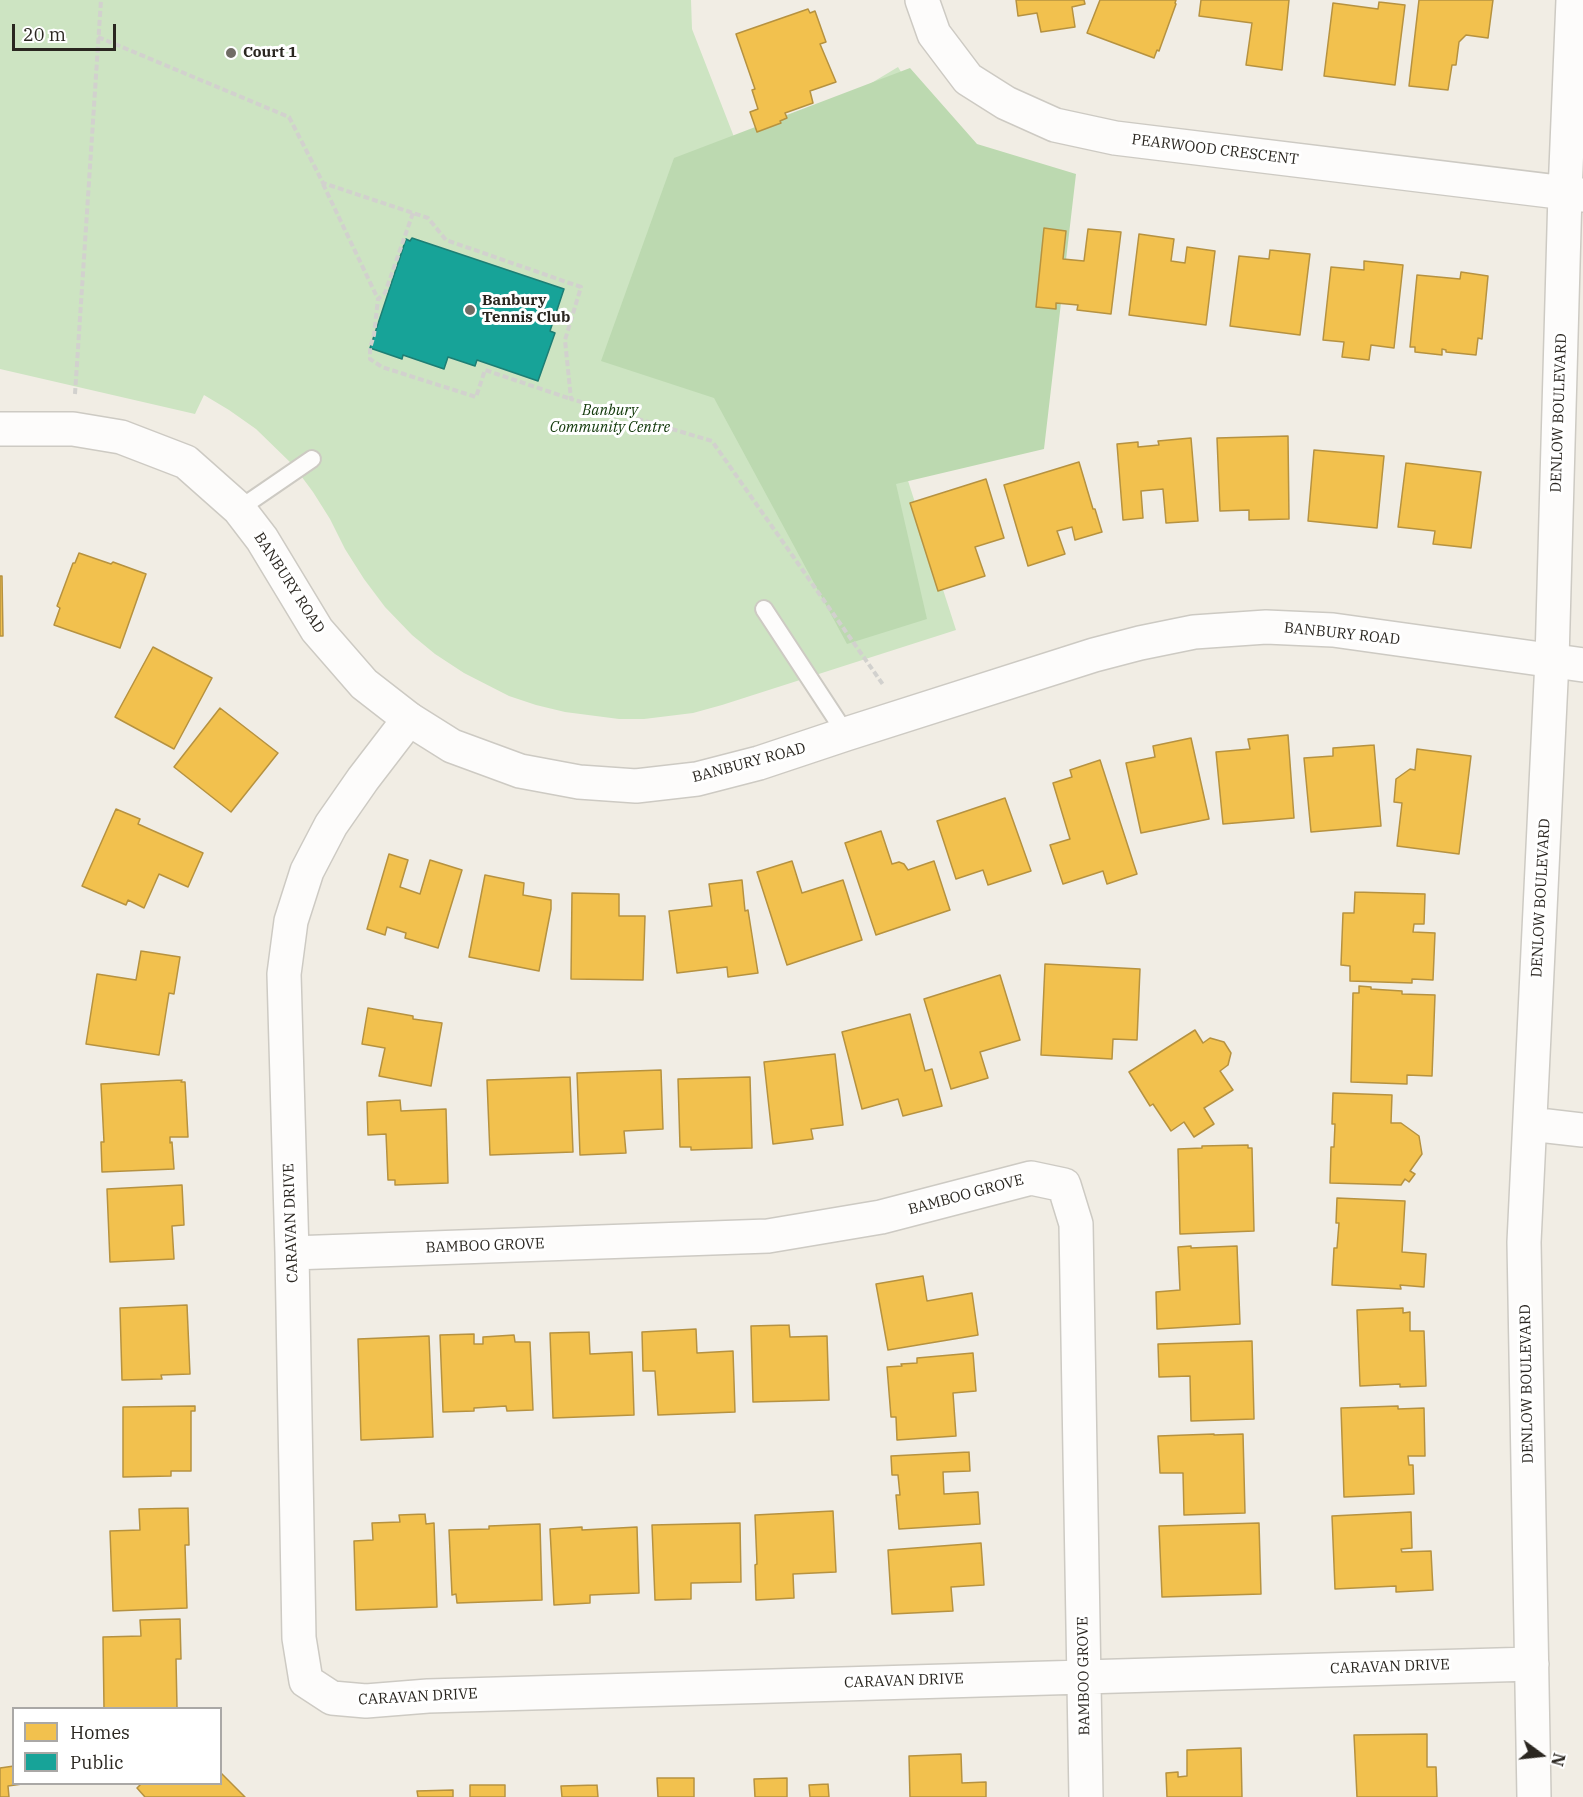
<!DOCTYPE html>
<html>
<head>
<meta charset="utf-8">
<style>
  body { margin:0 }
  #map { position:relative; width:1583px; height:1797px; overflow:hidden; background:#f1ede4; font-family:"IBM Plex Serif",serif }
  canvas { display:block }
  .legend { position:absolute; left:12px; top:1707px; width:210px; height:78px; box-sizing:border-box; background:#fff; border:2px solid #aaa8a6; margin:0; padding:8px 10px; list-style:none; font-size:18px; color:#2a2620 }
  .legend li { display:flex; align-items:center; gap:12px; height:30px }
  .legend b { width:30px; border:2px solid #aaa8a6 }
  .north { position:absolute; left:1511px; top:1725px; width:60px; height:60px; -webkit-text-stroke:4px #fff; paint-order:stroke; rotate:105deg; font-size:16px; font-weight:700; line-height:24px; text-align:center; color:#2a2620 }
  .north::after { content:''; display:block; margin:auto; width:21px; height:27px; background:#2a2620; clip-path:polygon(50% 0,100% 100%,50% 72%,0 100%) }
  .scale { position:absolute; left:12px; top:24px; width:104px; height:27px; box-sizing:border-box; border:3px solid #2a2620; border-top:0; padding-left:8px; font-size:18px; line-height:21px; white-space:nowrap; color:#2a2620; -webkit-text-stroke:4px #fff; paint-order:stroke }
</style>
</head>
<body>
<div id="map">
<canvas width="1583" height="1797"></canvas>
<ul class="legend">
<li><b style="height:16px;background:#f2c14e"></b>Homes</li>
<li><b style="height:16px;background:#17a398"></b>Public</li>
</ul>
<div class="north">N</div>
<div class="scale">20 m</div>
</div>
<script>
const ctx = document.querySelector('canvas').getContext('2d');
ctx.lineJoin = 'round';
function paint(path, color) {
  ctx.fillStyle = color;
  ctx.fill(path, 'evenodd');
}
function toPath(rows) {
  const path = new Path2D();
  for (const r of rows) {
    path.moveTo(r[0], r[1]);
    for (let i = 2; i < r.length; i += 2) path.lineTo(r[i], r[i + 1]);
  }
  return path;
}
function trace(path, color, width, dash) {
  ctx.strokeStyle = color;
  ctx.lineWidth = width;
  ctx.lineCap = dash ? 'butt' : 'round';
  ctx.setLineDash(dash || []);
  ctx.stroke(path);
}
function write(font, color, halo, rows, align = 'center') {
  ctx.font = font + ' "IBM Plex Serif",serif';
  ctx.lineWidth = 6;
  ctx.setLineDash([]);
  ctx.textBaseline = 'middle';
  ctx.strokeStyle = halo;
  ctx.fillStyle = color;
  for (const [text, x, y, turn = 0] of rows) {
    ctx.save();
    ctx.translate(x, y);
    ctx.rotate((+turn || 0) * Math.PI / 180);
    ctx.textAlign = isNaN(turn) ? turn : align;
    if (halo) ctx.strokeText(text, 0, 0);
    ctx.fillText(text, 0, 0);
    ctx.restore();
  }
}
paint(toPath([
  [0,0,691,0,692,29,743,160,898,67,909,85,901,459,956,630,722,705,693,713,644,719,619,719,565,712,536,705,509,696,464,673,435,654,412,635,385,607,364,579,345,549,330,519,313,492,293,465,256,429,229,410,204,395,195,414,0,369]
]), '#cde4c2');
paint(toPath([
  [910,68,977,144,1076,174,1044,449,896,484,927,619,847,644,714,398,601,361,674,158]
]), '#bcd9b0');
const homes = toPath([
  [1016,0,1084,0,1085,4,1072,7,1075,27,1041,32,1037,13,1018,16,1016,0],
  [1100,0,1176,0,1175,3,1176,4,1159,51,1157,50,1154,58,1087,33,1100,0],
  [1201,0,1289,0,1282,70,1246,65,1252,23,1199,16,1201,0],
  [1419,0,1493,0,1488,38,1466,35,1459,42,1456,65,1452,65,1448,90,1409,86,1419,0],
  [1379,2,1405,5,1395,85,1324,76,1333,3,1378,9,1379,2],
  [808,9,810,13,815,11,826,42,820,44,836,82,810,91,813,103,785,113,787,118,780,121,781,123,757,132,750,112,758,109,752,90,755,89,736,34,808,9],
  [1044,228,1066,231,1063,259,1084,261,1088,229,1121,232,1111,314,1077,310,1078,305,1056,303,1056,309,1036,307,1044,228],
  [1139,234,1174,239,1171,261,1185,263,1187,247,1215,251,1206,325,1129,315,1139,234],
  [1270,250,1310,254,1300,335,1230,326,1239,256,1269,259,1270,250],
  [1364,261,1403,265,1394,348,1371,345,1369,360,1342,357,1344,342,1323,340,1331,267,1364,270,1364,261],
  [1461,272,1488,276,1482,339,1478,338,1476,355,1446,352,1446,350,1442,349,1442,355,1415,352,1415,347,1410,347,1417,275,1460,279,1461,272],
  [1288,436,1289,519,1249,520,1249,510,1220,511,1217,438,1288,436],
  [1191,438,1198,521,1166,523,1163,489,1141,491,1143,518,1123,520,1117,444,1138,442,1138,447,1159,445,1158,441,1191,438],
  [1314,450,1384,456,1377,528,1308,521,1314,450],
  [1079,462,1093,509,1095,509,1102,532,1075,540,1072,527,1057,531,1065,554,1028,566,1004,485,1079,462],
  [1406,463,1481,472,1471,548,1433,544,1435,531,1398,527,1406,463],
  [986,479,1004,538,975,547,985,576,938,591,910,503,986,479],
  [79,553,111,564,113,562,146,574,120,648,54,625,60,608,57,606,73,563,75,563,79,553],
  [0,576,2,576,3,636,0,636,0,576],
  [153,647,212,678,174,749,115,717,153,647],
  [220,708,278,753,231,812,174,767,220,708],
  [1288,735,1294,818,1223,824,1216,752,1250,749,1248,739,1288,735],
  [1191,738,1209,819,1141,833,1126,763,1155,757,1153,746,1191,738],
  [1374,745,1381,826,1311,832,1304,758,1333,756,1333,748,1374,745],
  [1417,749,1471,756,1459,854,1397,846,1402,803,1394,802,1396,779,1410,769,1415,770,1417,749],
  [1100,760,1137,874,1107,884,1103,871,1063,884,1050,845,1070,839,1053,783,1072,777,1070,770,1100,760],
  [1005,798,1031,871,988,885,983,870,956,879,937,821,1005,798],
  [116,809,140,819,138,824,203,853,188,887,159,874,144,908,128,900,126,905,82,886,116,809],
  [881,831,892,864,899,862,904,864,908,870,934,861,950,910,876,935,845,843,881,831],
  [389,854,408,860,400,887,420,894,430,860,462,870,438,948,405,938,406,933,387,927,385,935,367,929,389,854],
  [792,861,802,893,843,880,862,940,787,965,757,872,792,861],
  [485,875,524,883,523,895,551,900,551,909,539,971,469,957,485,875],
  [742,880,745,911,748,910,758,973,728,977,727,967,677,973,669,911,712,906,709,884,742,880],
  [1355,892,1425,894,1424,924,1414,924,1413,932,1435,933,1433,980,1412,979,1412,983,1350,981,1350,966,1341,965,1343,913,1354,913,1355,892],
  [572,893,619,894,619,916,645,916,643,980,571,979,572,893],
  [141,951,180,957,174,994,169,993,159,1055,86,1044,97,974,136,980,141,951],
  [1045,964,1140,969,1137,1040,1113,1039,1112,1059,1041,1055,1045,964],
  [1000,975,1020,1040,980,1052,988,1078,951,1089,924,999,1000,975],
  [1359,986,1371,987,1371,989,1402,991,1402,994,1435,995,1432,1076,1407,1075,1407,1084,1351,1082,1353,993,1359,993,1359,986],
  [368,1008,413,1016,413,1019,442,1023,431,1086,379,1076,385,1048,362,1044,368,1008],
  [910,1014,925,1071,932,1069,942,1106,903,1116,898,1099,862,1109,842,1032,910,1014],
  [1195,1030,1203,1043,1210,1038,1224,1042,1231,1053,1228,1065,1220,1071,1233,1090,1204,1108,1214,1124,1194,1137,1184,1122,1171,1131,1153,1104,1150,1106,1129,1072,1195,1030],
  [835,1054,843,1125,811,1129,813,1139,773,1144,764,1062,835,1054],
  [661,1070,663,1129,624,1131,626,1153,580,1155,577,1073,661,1070],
  [570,1077,573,1152,490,1155,487,1080,570,1077],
  [750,1077,752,1148,691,1150,691,1147,680,1147,678,1079,750,1077],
  [182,1080,181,1082,185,1082,188,1137,170,1137,170,1143,172,1142,174,1169,102,1172,101,1142,104,1142,101,1084,182,1080],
  [1333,1093,1392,1095,1391,1123,1401,1123,1419,1136,1422,1154,1410,1171,1415,1174,1409,1182,1405,1179,1401,1185,1330,1183,1331,1147,1334,1147,1335,1124,1332,1124,1333,1093],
  [400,1100,401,1111,446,1109,448,1183,395,1185,395,1180,388,1180,386,1134,368,1135,367,1102,400,1100],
  [1248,1145,1248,1148,1252,1148,1254,1231,1180,1234,1178,1149,1202,1148,1202,1146,1248,1145],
  [182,1185,184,1225,172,1226,174,1259,110,1262,107,1189,182,1185],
  [1337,1198,1405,1201,1402,1252,1426,1254,1424,1287,1400,1285,1401,1289,1332,1285,1334,1248,1337,1248,1339,1223,1336,1223,1337,1198],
  [1191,1246,1191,1248,1237,1246,1240,1324,1157,1329,1156,1292,1180,1290,1178,1247,1191,1246],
  [923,1276,927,1301,972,1293,978,1335,888,1350,876,1284,923,1276],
  [187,1305,190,1374,161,1375,162,1379,122,1380,120,1308,187,1305],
  [1403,1308,1403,1313,1410,1312,1410,1331,1424,1331,1426,1386,1400,1387,1400,1384,1360,1386,1357,1310,1403,1308],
  [789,1325,790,1337,827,1336,829,1400,753,1402,751,1326,789,1325],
  [696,1329,697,1353,733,1351,735,1412,658,1415,655,1371,643,1371,642,1332,696,1329],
  [589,1332,590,1354,632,1352,634,1415,553,1418,550,1333,589,1332],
  [474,1334,474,1344,483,1344,483,1337,514,1335,515,1342,530,1342,533,1410,507,1411,506,1406,474,1408,474,1411,443,1412,440,1335,474,1334],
  [429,1336,433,1437,361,1440,358,1339,429,1336],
  [1252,1341,1254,1419,1191,1421,1190,1376,1159,1377,1158,1344,1252,1341],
  [973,1353,976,1391,953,1393,956,1436,897,1440,896,1417,891,1417,887,1367,902,1366,901,1364,917,1363,917,1358,973,1353],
  [195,1406,195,1411,191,1411,191,1471,171,1471,171,1476,123,1477,123,1407,195,1406],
  [1398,1406,1398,1409,1424,1408,1425,1456,1408,1456,1409,1465,1413,1465,1414,1494,1344,1497,1341,1408,1398,1406],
  [1214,1434,1214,1435,1243,1434,1245,1513,1184,1515,1183,1473,1160,1473,1158,1436,1214,1434],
  [969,1452,970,1471,943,1472,944,1494,978,1492,980,1524,899,1529,896,1495,900,1495,898,1475,892,1475,891,1456,969,1452],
  [188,1508,189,1545,185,1545,187,1608,113,1611,110,1531,140,1530,139,1509,188,1508],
  [833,1511,836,1572,793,1574,794,1598,756,1600,755,1565,757,1564,755,1515,833,1511],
  [1411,1512,1412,1548,1401,1549,1402,1552,1431,1551,1433,1590,1396,1592,1396,1586,1335,1589,1332,1516,1411,1512],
  [425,1514,426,1524,434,1523,437,1607,356,1610,354,1541,373,1540,372,1523,400,1522,399,1515,425,1514],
  [740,1523,741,1582,691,1583,691,1599,655,1600,652,1525,740,1523],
  [1259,1523,1261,1594,1162,1597,1159,1526,1259,1523],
  [540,1524,542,1600,457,1603,456,1594,452,1595,449,1530,489,1529,489,1526,540,1524],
  [582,1527,582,1530,637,1527,639,1593,590,1595,590,1603,554,1605,550,1529,582,1527],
  [981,1543,984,1585,951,1587,953,1611,892,1614,888,1550,981,1543],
  [180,1619,181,1659,176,1659,177,1708,104,1708,103,1637,141,1636,140,1620,180,1619],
  [1427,1734,1427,1767,1436,1767,1437,1797,1357,1797,1354,1735,1427,1734],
  [1241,1748,1242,1797,1167,1797,1166,1773,1178,1772,1178,1777,1187,1776,1187,1750,1241,1748],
  [961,1754,962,1783,986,1782,986,1797,910,1797,909,1756,961,1754],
  [14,1766,14,1784,22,1784,8,1786,9,1797,0,1797,0,1768,14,1766],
  [220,1772,245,1797,145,1797,137,1788,141,1784,220,1784,220,1772],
  [657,1778,694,1778,694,1797,658,1797,657,1778],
  [787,1778,787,1797,755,1797,754,1779,787,1778],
  [828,1784,829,1797,810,1797,809,1785,828,1784],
  [470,1785,505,1785,505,1797,470,1797,470,1785],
  [597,1785,598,1797,562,1797,561,1786,597,1785],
  [453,1790,453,1797,418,1797,417,1791,453,1790]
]);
paint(homes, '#f2c14e');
trace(homes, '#b69240', 1.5);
const public = toPath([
  [412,238,564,289,550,331,555,333,538,381,477,360,475,366,448,357,444,369,403,355,402,359,370,348,406,239,410,241,412,238]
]);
paint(public, '#17a398');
trace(public, '#1d7e74', 1.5);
const service = toPath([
  [239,509,312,459],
  [764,609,846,734]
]);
const minor = toPath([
  [922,0,934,34,968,79,1006,103,1055,125,1115,138,1583,195],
  [409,719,363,779,331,825,307,871,291,921,284,974,292,1253,299,1638,306,1681,332,1698,366,1701,428,1696,1532,1664],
  [1530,1124,1583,1130],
  [292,1253,768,1236,881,1217,1031,1178,1064,1185,1076,1224,1086,1797],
  [1534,1797,1524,1242,1552,660,1565,193,1573,0]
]);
const tertiary = toPath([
  [0,429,73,429,121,437,186,462,239,509,262,539,317,630,364,684,409,719,452,746,520,771,579,782,636,786,697,779,759,763,846,734,1094,655,1140,643,1194,632,1266,627,1333,630,1583,665]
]);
trace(service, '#cdcac3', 20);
trace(minor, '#cdcac3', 36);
trace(tertiary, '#cdcac3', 36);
trace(toPath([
  [98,37,289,117,323,183,428,218,446,240,581,287,565,340,571,399,712,441,884,686],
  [323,184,378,299],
  [413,213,385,293,378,299,374,335,370,348,370,359,382,367,476,397,485,370,571,399],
  [75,394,101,0]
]), '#d2d1ce', 4, [6, 3]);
trace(service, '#fdfcfb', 16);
trace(minor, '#fdfcfb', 33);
trace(tertiary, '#fdfcfb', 33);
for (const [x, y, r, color] of [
  [231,53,6,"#706c65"],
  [470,310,6,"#706c65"]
]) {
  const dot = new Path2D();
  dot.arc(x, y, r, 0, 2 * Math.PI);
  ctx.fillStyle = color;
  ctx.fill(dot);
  trace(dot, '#fff', 2);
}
write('bold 15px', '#2a2620', '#fff', [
  ["Court 1",243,53],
  ["Banbury",482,301],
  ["Tennis Club",482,318]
], 'left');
write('15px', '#2a2620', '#fff', [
  ["PEARWOOD CRESCENT",1215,150,7],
  ["DENLOW BOULEVARD",1559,413,-88],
  ["BANBURY ROAD",289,583,57],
  ["BANBURY ROAD",1342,634,6],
  ["BANBURY ROAD",749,763,-15],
  ["DENLOW BOULEVARD",1541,898,-87],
  ["BAMBOO GROVE",966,1195,-15],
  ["CARAVAN DRIVE",291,1223,-92],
  ["BAMBOO GROVE",485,1246,-2],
  ["DENLOW BOULEVARD",1527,1384,-91],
  ["CARAVAN DRIVE",1390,1667,-2],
  ["BAMBOO GROVE",1084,1676,-91],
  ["CARAVAN DRIVE",904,1681,-2],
  ["CARAVAN DRIVE",418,1697,-3]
]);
write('italic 15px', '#113809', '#fff', [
  ["Banbury",610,411],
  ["Community Centre",610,428]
]);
</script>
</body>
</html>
